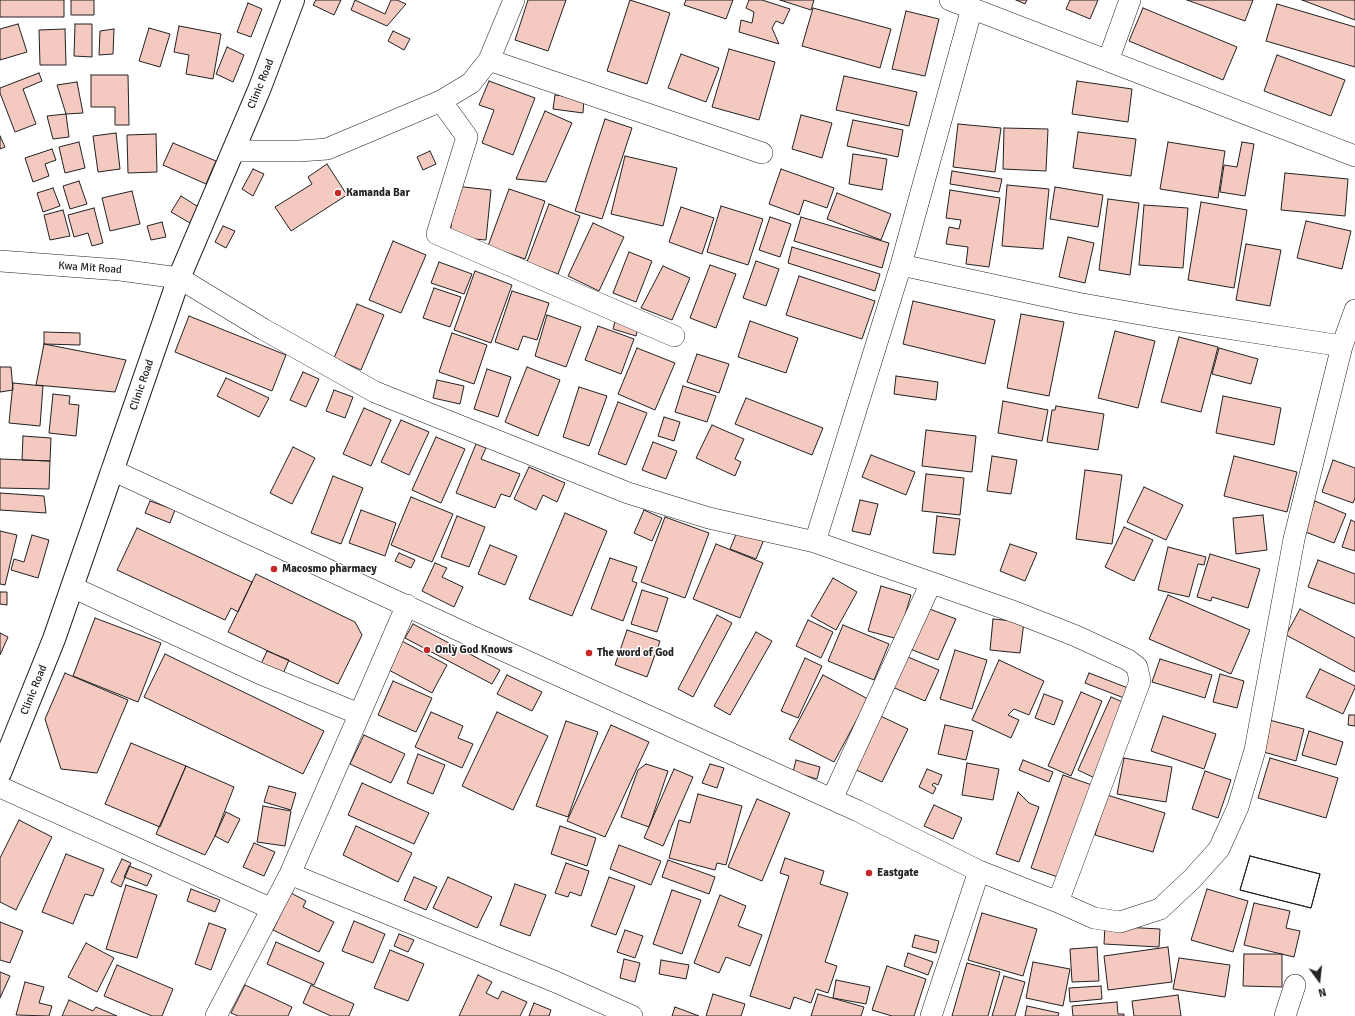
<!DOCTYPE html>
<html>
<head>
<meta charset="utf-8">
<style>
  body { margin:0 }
  #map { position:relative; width:1355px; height:1016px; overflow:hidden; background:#fff; font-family:Signika,sans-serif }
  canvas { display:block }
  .north { position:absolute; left:1299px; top:960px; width:40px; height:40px; -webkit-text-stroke:3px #fff; paint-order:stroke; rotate:165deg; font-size:11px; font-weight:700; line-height:16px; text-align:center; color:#222 }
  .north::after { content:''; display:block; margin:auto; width:14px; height:18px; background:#222; clip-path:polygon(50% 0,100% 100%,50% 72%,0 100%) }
</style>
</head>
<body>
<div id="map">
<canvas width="1355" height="1016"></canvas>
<div class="north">N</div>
</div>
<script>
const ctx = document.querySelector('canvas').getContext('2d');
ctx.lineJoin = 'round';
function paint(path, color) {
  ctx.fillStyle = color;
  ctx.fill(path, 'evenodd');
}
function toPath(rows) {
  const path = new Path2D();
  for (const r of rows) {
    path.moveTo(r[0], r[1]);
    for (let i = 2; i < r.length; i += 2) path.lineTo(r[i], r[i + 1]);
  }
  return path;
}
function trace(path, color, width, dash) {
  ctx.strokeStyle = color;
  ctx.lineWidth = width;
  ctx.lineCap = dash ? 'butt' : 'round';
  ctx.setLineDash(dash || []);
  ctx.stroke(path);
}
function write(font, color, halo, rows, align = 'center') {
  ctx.font = font + ' Signika,sans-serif';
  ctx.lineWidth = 3;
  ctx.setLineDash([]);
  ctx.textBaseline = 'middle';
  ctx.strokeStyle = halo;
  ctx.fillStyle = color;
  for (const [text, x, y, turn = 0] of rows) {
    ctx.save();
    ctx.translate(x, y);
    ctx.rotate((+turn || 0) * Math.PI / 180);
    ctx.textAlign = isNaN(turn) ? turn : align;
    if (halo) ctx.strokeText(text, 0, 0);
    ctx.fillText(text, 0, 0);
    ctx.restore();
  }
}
const building = toPath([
  [0,0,64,0,64,17,0,17,0,0],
  [71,0,94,0,94,15,71,15,71,0],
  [316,0,341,0,334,15,313,5,316,0],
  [355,0,385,14,391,0,397,0,406,4,387,26,351,10,355,0],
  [528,0,566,0,548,51,515,40,528,0],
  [630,0,670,13,647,84,607,71,630,0],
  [686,0,733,0,726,19,684,5,686,0],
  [749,0,762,0,790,9,783,24,776,21,772,28,779,44,739,32,741,20,752,23,754,12,746,8,749,0],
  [780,0,814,0,811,10,780,0],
  [1016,0,1027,0,1025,4,1016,0],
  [1070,0,1098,0,1090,19,1066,9,1070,0],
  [1187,0,1253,0,1245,21,1187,0],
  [1302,0,1355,0,1355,20,1302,0],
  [248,3,262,9,251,37,237,32,248,3],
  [1277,4,1355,27,1355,67,1266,41,1277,4],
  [813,8,891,29,880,68,802,46,813,8],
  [1143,8,1237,47,1223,80,1129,41,1143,8],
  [906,11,939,19,925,76,892,69,906,11],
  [18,24,27,52,0,60,0,29,18,24],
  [75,24,92,24,92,57,74,56,75,24],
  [179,26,221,34,213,79,186,74,189,55,174,52,179,26],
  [149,28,170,34,160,67,139,61,149,28],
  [65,29,66,65,40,65,39,30,65,29],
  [114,29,113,54,99,55,100,31,114,29],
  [393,31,410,39,404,50,388,41,393,31],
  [227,47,244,55,233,82,216,74,227,47],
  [729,49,775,62,759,120,712,107,729,49],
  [681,54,719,68,706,102,668,88,681,54],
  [1277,55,1345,80,1331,116,1264,91,1277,55],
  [39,73,42,81,23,89,36,124,15,132,0,93,0,88,39,73],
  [91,75,128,75,129,125,115,125,115,107,91,107,91,75],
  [844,76,917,92,909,126,836,110,844,76],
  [489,81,535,98,513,155,482,143,494,110,479,105,489,81],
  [1077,81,1132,89,1128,122,1072,114,1077,81],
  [77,82,83,113,66,114,57,85,77,82],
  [555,95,584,98,583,113,553,109,555,95],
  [545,111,572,123,546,182,516,179,545,111],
  [66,114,69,137,53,139,47,116,66,114],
  [801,115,832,123,822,158,792,149,801,115],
  [605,119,632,128,602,219,575,211,605,119],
  [853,120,903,130,898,157,847,146,853,120],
  [958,124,1001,128,995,172,953,167,958,124],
  [1004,128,1048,129,1046,171,1003,169,1004,128],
  [1078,132,1136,139,1131,176,1073,168,1078,132],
  [116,133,120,169,98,172,93,136,116,133],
  [156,134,157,172,128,173,127,135,156,134],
  [0,136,5,147,0,149,0,136],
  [79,142,85,168,65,173,59,147,79,142],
  [1168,142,1225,151,1218,198,1160,189,1168,142],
  [1242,142,1254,144,1245,196,1220,192,1224,165,1237,167,1242,142],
  [173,143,216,161,206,184,163,165,173,143],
  [52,149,56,160,45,164,49,176,33,182,25,158,52,149],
  [430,151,436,164,423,170,417,157,430,151],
  [853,154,887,159,882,190,849,184,853,154],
  [625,156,677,168,663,226,611,214,625,156],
  [327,164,347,195,291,231,275,207,312,184,308,177,327,164],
  [253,169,264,174,253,196,242,189,253,169],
  [781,169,834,188,827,208,804,200,799,215,769,204,781,169],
  [952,171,1002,179,999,192,950,184,952,171],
  [1285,173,1348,179,1345,216,1281,210,1285,173],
  [79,181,87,204,70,209,63,186,79,181],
  [1007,185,1049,189,1043,249,1002,246,1007,185],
  [455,186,491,190,486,240,450,237,455,186],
  [1055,187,1103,195,1098,227,1050,219,1055,187],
  [53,188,60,206,43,212,37,193,53,188],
  [509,189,545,201,525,259,488,246,509,189],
  [950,190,1000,198,989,267,966,264,968,247,946,244,949,227,959,229,961,220,946,218,950,190],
  [132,191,140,224,110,231,102,198,132,191],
  [837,193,891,214,881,240,827,219,837,193],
  [181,196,200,208,190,223,171,212,181,196],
  [1108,199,1139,203,1130,275,1099,270,1108,199],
  [1201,202,1247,210,1234,288,1188,280,1201,202],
  [549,204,580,216,558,274,527,262,549,204],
  [1144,205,1188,208,1183,268,1139,265,1144,205],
  [721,206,763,219,748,265,707,252,721,206],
  [681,207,714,218,702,254,669,242,681,207],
  [94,208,103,243,92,246,88,233,74,237,68,215,94,208],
  [63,210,70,236,50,240,44,215,63,210],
  [770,217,791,224,780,257,759,250,770,217],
  [801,217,889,243,882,268,794,241,801,217],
  [1306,221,1351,231,1342,269,1297,258,1306,221],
  [162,222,166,237,151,240,147,226,162,222],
  [593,223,624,237,599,291,568,276,593,223],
  [223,226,235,231,226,248,215,242,223,226],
  [1068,237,1094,243,1085,283,1059,277,1068,237],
  [393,241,426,255,401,313,369,300,393,241],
  [1246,244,1281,250,1270,306,1236,300,1246,244],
  [792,247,880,274,875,291,788,263,792,247],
  [629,252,652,261,636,302,613,293,629,252],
  [756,261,779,269,766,306,743,298,756,261],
  [439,262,472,274,464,294,431,283,439,262],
  [710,265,736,274,716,328,690,318,710,265],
  [663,266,690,278,672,320,641,308,663,266],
  [475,271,512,285,491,343,454,330,475,271],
  [799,276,875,301,862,339,786,315,799,276],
  [434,288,461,297,450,327,423,318,434,288],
  [512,291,549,303,537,340,523,336,518,350,495,342,512,291],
  [913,301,995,320,985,364,903,344,913,301],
  [357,304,384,315,361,370,334,358,357,304],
  [1021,314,1064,322,1049,396,1007,388,1021,314],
  [547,315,581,327,566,367,535,356,547,315],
  [189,316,286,355,272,391,175,352,189,316],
  [615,321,638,328,636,336,613,329,615,321],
  [750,321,798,338,786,373,738,357,750,321],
  [598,326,634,339,621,374,585,360,598,326],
  [1115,331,1155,341,1138,408,1098,398,1115,331],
  [44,332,80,333,80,345,44,344,44,332],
  [452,333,487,345,474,384,439,372,452,333],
  [1179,337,1218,347,1201,412,1161,402,1179,337],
  [44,344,126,360,115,392,36,385,44,344],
  [637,348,675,363,655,410,618,394,637,348],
  [1219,348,1258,359,1251,384,1212,374,1219,348],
  [697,354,729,364,719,393,687,382,697,354],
  [0,367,11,367,13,390,0,392,0,367],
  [527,367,560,380,538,436,505,422,527,367],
  [487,369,511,377,498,417,474,409,487,369],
  [303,372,319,379,306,407,290,400,303,372],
  [896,376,938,382,936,400,894,394,896,376],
  [226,378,269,398,259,417,217,396,226,378],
  [437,380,464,386,460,404,433,398,437,380],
  [13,383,43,386,40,426,9,423,13,383],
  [683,386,716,396,707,422,675,412,683,386],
  [579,387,607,396,589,446,563,437,579,387],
  [334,390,353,397,345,418,326,411,334,390],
  [53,394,70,396,69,404,79,405,76,436,49,433,53,394],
  [1223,396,1281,408,1274,445,1216,433,1223,396],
  [746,398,823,428,812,455,735,424,746,398],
  [1003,401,1048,410,1042,441,998,433,1003,401],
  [618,402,647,413,626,465,598,454,618,402],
  [1056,406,1104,414,1098,450,1047,442,1052,410,1055,410,1056,406],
  [364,408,391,420,371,466,343,454,364,408],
  [664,417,680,422,674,441,658,436,664,417],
  [401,420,429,432,409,475,381,462,401,420],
  [712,425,744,439,735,459,741,462,735,476,696,458,712,425],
  [926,430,976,436,972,472,922,466,926,430],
  [23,436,51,438,50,461,22,460,23,436],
  [436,437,465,449,441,503,412,490,436,437],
  [653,442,677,451,666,479,642,470,653,442],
  [476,444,486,448,481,459,520,474,510,497,501,494,495,508,456,493,476,444],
  [293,447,315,458,292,504,270,493,293,447],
  [871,455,915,472,906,495,862,477,871,455],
  [992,456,1017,460,1011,494,987,491,992,456],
  [1234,456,1297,472,1287,512,1224,496,1234,456],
  [0,459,50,461,49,489,0,488,0,459],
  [1333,460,1355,468,1355,498,1353,503,1322,492,1333,460],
  [529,467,565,483,557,502,543,495,536,510,514,499,529,467],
  [1085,470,1122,475,1112,544,1076,539,1085,470],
  [926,474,964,478,960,515,922,511,926,474],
  [333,476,363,488,341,544,311,533,333,476],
  [1144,487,1183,505,1166,540,1127,522,1144,487],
  [0,493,44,496,46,513,0,510,0,493],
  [411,497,453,514,432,562,391,545,411,497],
  [860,500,878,504,870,535,852,531,860,500],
  [150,501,175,510,170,523,145,513,150,501],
  [1315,501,1346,514,1334,543,1303,531,1315,501],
  [361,510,396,523,385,556,349,543,361,510],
  [644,510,662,518,652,541,634,533,644,510],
  [565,513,607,531,572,616,529,599,565,513],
  [1263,515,1267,550,1236,554,1233,518,1263,515],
  [457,516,485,527,469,567,441,557,457,516],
  [937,516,960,519,955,555,933,553,937,516],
  [665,517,709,533,685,598,641,582,665,517],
  [1351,520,1355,522,1355,551,1342,547,1351,520],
  [739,527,765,537,756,559,730,549,739,527],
  [1124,527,1153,540,1134,581,1105,567,1124,527],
  [137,528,252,582,238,612,231,608,225,620,117,570,137,528],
  [0,531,17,535,5,585,0,584,0,531],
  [32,535,49,540,38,578,11,570,14,559,24,562,32,535],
  [716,544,763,563,740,618,693,599,716,544],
  [1010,544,1037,553,1025,581,1000,571,1010,544],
  [490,545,517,556,505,585,478,574,490,545],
  [1168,547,1206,557,1204,565,1198,564,1189,597,1158,590,1168,547],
  [399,553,415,560,411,568,395,561,399,553],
  [1210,554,1260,569,1248,608,1212,597,1211,601,1197,597,1210,554],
  [610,558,637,567,632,581,637,583,623,621,591,609,610,558],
  [1318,560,1355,574,1355,604,1308,587,1318,560],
  [435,563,447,568,442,577,463,587,454,607,422,591,435,563],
  [256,574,355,622,362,635,338,684,228,632,256,574],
  [833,578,857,592,836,630,811,616,833,578],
  [881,586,911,595,898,639,868,631,881,586],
  [642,590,668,598,657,632,631,624,642,590],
  [0,592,7,592,7,605,0,604,0,592],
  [1168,595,1250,630,1231,674,1149,639,1168,595],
  [927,608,956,619,938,660,910,649,927,608],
  [1300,609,1355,638,1355,672,1286,635,1300,609],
  [717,615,732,623,693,697,678,689,717,615],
  [95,618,161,643,138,702,73,676,95,618],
  [993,619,1024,622,1020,653,990,650,993,619],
  [808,620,833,632,821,658,796,646,808,620],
  [413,624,500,670,492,684,405,638,413,624],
  [843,625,889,644,874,680,828,661,843,625],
  [627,630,660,641,647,677,615,665,627,630],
  [756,632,772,641,730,715,714,706,756,632],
  [0,633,8,637,0,655,0,633],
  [400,640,447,665,432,693,385,668,400,640],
  [955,650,987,660,972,709,940,699,955,650],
  [267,651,289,660,283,674,261,664,267,651],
  [896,652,939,670,925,701,883,683,896,652],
  [165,654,324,731,303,774,144,697,165,654],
  [805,658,822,666,798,718,781,711,805,658],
  [1160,659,1212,675,1205,698,1152,682,1160,659],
  [999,660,1044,681,1029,715,1014,709,1008,715,1019,720,1011,738,972,720,999,660],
  [1320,669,1355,686,1355,688,1343,714,1306,697,1320,669],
  [65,673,128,700,97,773,61,769,45,719,65,673],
  [1089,673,1128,688,1124,698,1085,683,1089,673],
  [1220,674,1244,681,1237,708,1213,702,1220,674],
  [507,675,542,692,532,711,497,694,507,675],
  [823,675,868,699,834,762,789,739,823,675],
  [393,681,432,698,416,732,378,715,393,681],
  [1081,692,1102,701,1071,776,1048,766,1081,692],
  [1044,694,1063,701,1054,725,1035,718,1044,694],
  [1111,697,1132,706,1101,781,1078,770,1111,697],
  [431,712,463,726,458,738,473,744,462,768,415,747,431,712],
  [497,712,548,736,513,810,462,786,497,712],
  [874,713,908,729,882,782,848,766,874,713],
  [1349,715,1355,715,1355,726,1348,725,1349,715],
  [1163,716,1216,734,1204,769,1151,751,1163,716],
  [1269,720,1304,729,1296,761,1260,751,1269,720],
  [566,721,598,732,568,817,536,806,566,721],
  [611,725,649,742,605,837,567,821,611,725],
  [945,725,973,731,966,760,938,754,945,725],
  [1309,731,1343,742,1336,765,1302,755,1309,731],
  [364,735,405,754,391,783,350,764,364,735],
  [131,743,186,766,160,827,105,804,131,743],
  [418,754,445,765,433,794,407,783,418,754],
  [1124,758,1172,767,1166,802,1117,794,1124,758],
  [1270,758,1338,778,1326,818,1258,798,1270,758],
  [796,760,820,767,817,779,793,772,796,760],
  [1023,760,1053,772,1049,782,1019,770,1023,760],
  [967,763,999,769,993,800,962,795,967,763],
  [646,764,668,771,649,827,621,817,638,770,646,764],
  [710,764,724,768,717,788,702,783,710,764],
  [186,766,234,787,215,836,205,855,156,834,186,766],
  [674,769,693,777,663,846,644,838,674,769],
  [927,769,942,775,938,785,934,783,932,785,936,788,933,794,919,787,927,769],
  [1205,771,1231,780,1218,818,1192,809,1205,771],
  [1063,775,1092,785,1061,878,1031,868,1063,775],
  [362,783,429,813,414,844,348,815,362,783],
  [269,786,296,793,291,810,264,802,269,786],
  [1018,792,1029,803,1039,807,1019,862,996,854,1018,792],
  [698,794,742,806,726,865,717,863,715,870,669,858,679,820,690,823,698,794],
  [1107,795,1165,813,1153,852,1095,835,1107,795],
  [757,799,790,813,762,881,728,867,757,799],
  [934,805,962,818,953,839,924,826,934,805],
  [263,806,291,811,285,846,257,842,263,806],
  [226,812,240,819,228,843,215,836,226,812],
  [19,820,52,837,16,910,0,902,0,858,19,820],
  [356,826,412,853,398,882,343,855,356,826],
  [560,826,596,838,587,866,551,854,560,826],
  [254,843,275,852,264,876,243,867,254,843],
  [619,845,661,861,651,885,610,869,619,845],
  [66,854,104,869,93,896,85,894,73,924,42,912,66,854],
  [1250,856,1320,874,1311,908,1240,890,1250,856],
  [1250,856,1320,874,1311,908,1240,890,1250,856],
  [785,858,824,871,820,884,848,893,825,962,837,966,828,993,816,989,811,1003,794,997,790,1009,750,996,789,876,780,873,785,858],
  [122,859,131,863,121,887,111,882,122,859],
  [668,860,715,877,709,894,662,877,668,860],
  [566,863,589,871,581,896,570,892,568,897,555,893,566,863],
  [129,866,152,875,147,886,124,877,129,866],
  [414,877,437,887,426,910,404,900,414,877],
  [448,877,492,897,477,928,433,908,448,877],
  [609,877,635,886,616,935,591,926,609,877],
  [515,884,546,895,530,936,500,925,515,884],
  [126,885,157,895,137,958,106,949,126,885],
  [191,889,220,900,215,912,187,901,191,889],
  [1207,889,1248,901,1233,952,1191,940,1207,889],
  [672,890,701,900,682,954,653,944,672,890],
  [291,893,306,901,303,907,334,922,319,952,273,930,291,893],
  [720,895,746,906,738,926,762,935,750,966,726,957,719,973,694,963,720,895],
  [1254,903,1290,911,1286,928,1300,931,1294,957,1244,945,1254,903],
  [982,913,1037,929,1023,976,968,960,982,913],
  [354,921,385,934,373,963,342,951,354,921],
  [0,922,23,931,10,963,0,960,0,922],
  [209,923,226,929,211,970,195,964,209,923],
  [1105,926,1160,929,1159,947,1104,944,1105,926],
  [625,930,643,936,635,958,617,952,625,930],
  [399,934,414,940,408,952,394,946,399,934],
  [915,935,939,941,936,953,912,947,915,935],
  [276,942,324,963,314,985,267,964,276,942],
  [86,943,114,958,97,992,68,977,86,943],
  [1097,947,1099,981,1072,982,1070,949,1097,947],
  [1168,947,1172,982,1108,990,1104,956,1168,947],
  [390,950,424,964,408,1001,374,988,390,950],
  [908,953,933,962,928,975,904,966,908,953],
  [1244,954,1282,954,1282,987,1243,986,1244,954],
  [1179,958,1230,965,1225,997,1173,989,1179,958],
  [624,959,640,963,635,982,620,978,624,959],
  [661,960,689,965,686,979,659,974,661,960],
  [1033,962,1070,969,1063,1006,1026,998,1033,962],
  [967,963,1000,972,988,1016,952,1016,967,963],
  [117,965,173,989,162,1016,152,1016,104,996,117,965],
  [887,966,926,979,914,1016,892,1016,872,1010,887,966],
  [0,972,10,976,0,998,0,972],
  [478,975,492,982,486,993,498,999,502,991,527,1002,520,1016,459,1016,478,975],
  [1004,976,1025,982,1015,1016,992,1016,1004,976],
  [836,980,870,987,866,1004,833,998,836,980],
  [25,982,44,987,39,1003,52,1006,49,1016,16,1015,25,982],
  [245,985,292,1007,288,1016,238,1016,231,1013,245,985],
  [311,985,354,1004,349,1016,331,1016,303,1003,311,985],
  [1101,986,1102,999,1070,1002,1069,988,1101,986],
  [713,994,745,1004,741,1016,706,1016,713,994],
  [818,994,864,1007,861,1016,811,1016,818,994],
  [1178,995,1181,1016,1134,1016,1132,1001,1178,995],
  [69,1000,93,1011,96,1007,117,1016,62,1016,69,1000],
  [1117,1002,1118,1014,1124,1014,1124,1016,1073,1016,1072,1006,1117,1002],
  [534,1003,551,1010,549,1016,529,1016,534,1003],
  [1027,1006,1059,1013,1058,1016,1025,1016,1027,1006],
  [675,1007,699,1016,672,1016,675,1007]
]);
paint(building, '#f3c9c0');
trace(building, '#222', 1);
const minor = toPath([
  [950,0,1355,156],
  [489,60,762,153],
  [1108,61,1130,0],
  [441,101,467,137,437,234,674,336],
  [233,151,299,151,327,149,441,101,471,83,489,60,514,0],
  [0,261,120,270,179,278,263,329,375,392,628,493,709,518,815,542,1015,612,1076,636,1128,660,1137,667,1140,681,1058,902],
  [901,265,1077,303,1174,320,1342,346],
  [112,470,478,639,858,811,979,871,1058,902,1094,918,1120,922,1160,909,1192,879,1219,849,1238,807,1255,750,1294,539,1342,346,1355,310],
  [815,542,901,265,972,8],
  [72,587,261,674,359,714],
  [0,787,272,909],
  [832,799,931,583],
  [290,874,556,982,632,1016],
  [216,1016,290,874,407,605],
  [931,1016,979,871],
  [1285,1016,1295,985]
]);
const tertiary = toPath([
  [0,773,54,639,179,278,259,90,293,0]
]);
trace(minor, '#222', 22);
trace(tertiary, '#222', 24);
trace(minor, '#fff', 21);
trace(tertiary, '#fff', 22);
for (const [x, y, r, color] of [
  [338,193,4,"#c62828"],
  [274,569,4,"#c62828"],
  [427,650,4,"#c62828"],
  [589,653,4,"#c62828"],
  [869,873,4,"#c62828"]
]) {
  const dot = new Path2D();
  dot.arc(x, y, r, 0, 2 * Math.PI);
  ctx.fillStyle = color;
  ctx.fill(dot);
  trace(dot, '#fff', 1.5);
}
write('11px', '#222', '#fff', [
  ["Clinic Road",261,84,-68],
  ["Kwa Mit Road",90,268,4],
  ["Clinic Road",142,385,-71],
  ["Clinic Road",34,690,-68]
]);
write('bold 11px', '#222', '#fff', [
  ["Kamanda Bar",346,193],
  ["Macosmo pharmacy",282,569],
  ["Only God Knows",435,650],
  ["The word of God",597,653],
  ["Eastgate",877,873]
], 'left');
</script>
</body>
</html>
